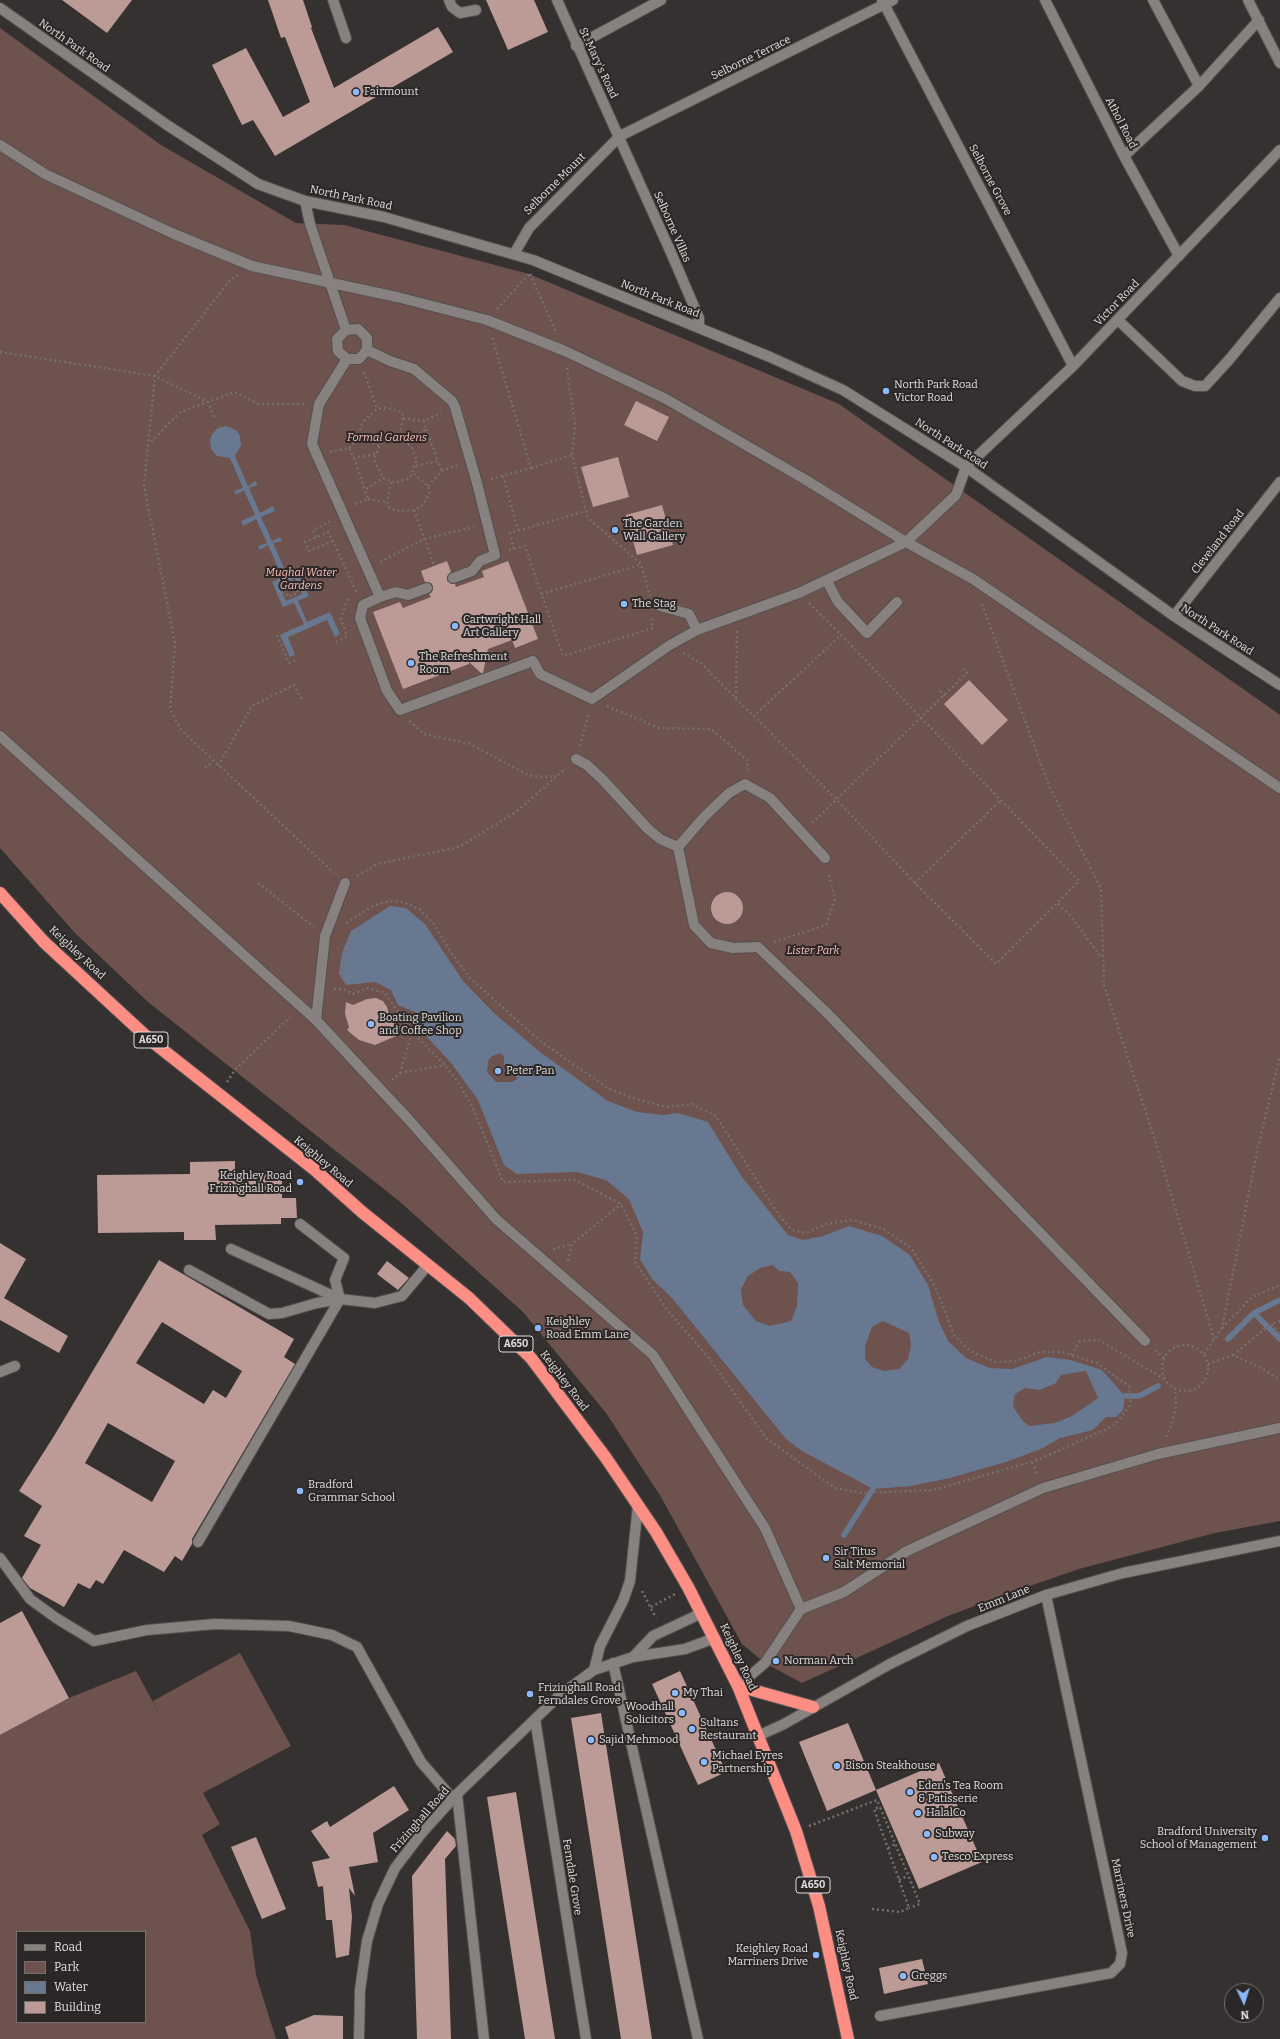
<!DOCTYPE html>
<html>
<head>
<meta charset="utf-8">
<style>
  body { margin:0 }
  #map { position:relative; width:1280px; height:2039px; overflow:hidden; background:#363131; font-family:Bitter,serif }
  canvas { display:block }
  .legend { position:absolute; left:16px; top:1931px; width:130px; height:92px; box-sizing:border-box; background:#2c2727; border:1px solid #74706f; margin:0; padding:5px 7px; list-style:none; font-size:12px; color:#e0dddc }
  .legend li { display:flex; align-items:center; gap:8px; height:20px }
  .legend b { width:20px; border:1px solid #74706f }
  .north { position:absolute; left:1224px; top:1983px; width:40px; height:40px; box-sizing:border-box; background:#2c2727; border:1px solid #74706f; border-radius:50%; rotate:176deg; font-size:11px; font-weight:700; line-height:16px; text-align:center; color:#e0dddc }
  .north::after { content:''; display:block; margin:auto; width:14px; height:18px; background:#8abafc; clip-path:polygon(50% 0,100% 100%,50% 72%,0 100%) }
</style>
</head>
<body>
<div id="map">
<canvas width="1280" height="2039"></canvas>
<ul class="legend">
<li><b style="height:5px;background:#878180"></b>Road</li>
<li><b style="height:11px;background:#6d524e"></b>Park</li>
<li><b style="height:11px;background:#687890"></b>Water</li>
<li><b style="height:11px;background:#bc9a96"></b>Building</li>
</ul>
<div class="north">N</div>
</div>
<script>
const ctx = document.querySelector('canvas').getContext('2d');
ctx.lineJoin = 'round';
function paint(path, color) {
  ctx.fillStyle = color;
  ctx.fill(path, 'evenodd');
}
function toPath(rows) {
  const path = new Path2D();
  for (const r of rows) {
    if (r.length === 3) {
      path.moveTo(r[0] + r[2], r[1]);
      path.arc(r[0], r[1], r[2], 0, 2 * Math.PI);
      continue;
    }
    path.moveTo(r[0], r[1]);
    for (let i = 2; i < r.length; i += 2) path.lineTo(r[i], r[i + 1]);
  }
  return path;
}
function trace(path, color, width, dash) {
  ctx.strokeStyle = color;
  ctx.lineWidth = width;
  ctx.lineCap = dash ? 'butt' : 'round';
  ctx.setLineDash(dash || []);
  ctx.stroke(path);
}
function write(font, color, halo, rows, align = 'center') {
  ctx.font = font + ' Bitter,serif';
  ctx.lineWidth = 4;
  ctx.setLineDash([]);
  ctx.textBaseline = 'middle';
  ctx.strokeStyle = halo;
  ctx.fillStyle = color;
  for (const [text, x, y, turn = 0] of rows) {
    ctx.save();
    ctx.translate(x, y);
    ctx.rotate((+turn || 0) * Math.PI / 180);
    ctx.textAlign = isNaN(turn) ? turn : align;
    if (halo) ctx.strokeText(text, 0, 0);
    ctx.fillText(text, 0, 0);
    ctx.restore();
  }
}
paint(toPath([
  [0,28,161,145,296,223,344,225,529,274,839,404,1280,715,1280,1521,1215,1533,1079,1569,998,1597,948,1616,802,1683,765,1663,742,1644,661,1497,606,1413,523,1312,399,1201,148,1002,75,933,0,848],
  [240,1653,291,1746,203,1793,220,1824,202,1835,250,1931,256,1975,276,2039,0,2039,0,1735,69,1698,136,1671,159,1713,153,1701],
  [17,1932,145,1932,145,2022,17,2022]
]), '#6d524e');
paint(toPath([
  [226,426,236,430,240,436,241,445,235,456,248,486,256,481,257,485,249,488,260,513,273,506,275,511,261,517,272,541,280,537,282,541,273,543,287,575,297,571,303,584,309,596,298,601,307,622,330,612,340,634,335,637,327,620,293,635,288,637,295,655,290,657,280,635,304,624,294,603,283,607,272,582,282,577,268,545,260,550,258,546,267,543,256,519,243,526,241,521,255,515,244,490,236,495,234,491,243,488,230,458,217,456,211,449,210,440,212,434,218,428],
  [295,578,302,594,286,601,279,585],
  [390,906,406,908,425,924,463,981,494,1013,540,1052,608,1101,637,1112,663,1115,678,1113,708,1122,742,1177,788,1235,803,1240,823,1236,849,1226,882,1236,910,1255,928,1285,939,1322,948,1341,966,1358,990,1368,1012,1369,1047,1357,1070,1360,1102,1370,1125,1396,1123,1410,1116,1417,1106,1417,1093,1430,1060,1438,1043,1448,1006,1462,950,1478,911,1486,873,1489,802,1451,786,1439,672,1298,652,1279,640,1259,643,1232,629,1199,606,1180,577,1172,517,1174,504,1165,478,1100,452,1064,415,1024,417,1013,398,1005,391,990,375,982,346,985,339,974,342,953,351,931],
  [500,1053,504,1056,504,1065,507,1071,515,1072,517,1079,512,1082,496,1082,487,1072,488,1061,492,1056],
  [773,1265,779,1271,790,1272,798,1283,797,1306,791,1321,770,1326,756,1321,743,1305,741,1289,748,1276,760,1268],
  [883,1321,909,1333,911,1345,908,1359,899,1369,884,1371,872,1367,865,1359,865,1346,872,1327],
  [1086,1371,1098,1398,1072,1416,1055,1423,1029,1426,1022,1420,1013,1406,1015,1394,1025,1388,1040,1390,1056,1383,1061,1375]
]), '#687890');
trace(toPath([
  [1254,1313,1280,1339],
  [1228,1339,1254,1313,1280,1300],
  [1125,1396,1139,1396,1158,1386],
  [844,1535,873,1489]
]), '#687890', 5.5);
paint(toPath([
  [62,0,132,0,107,33],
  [268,0,303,0,312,27,311,28,334,88,438,27,453,52,275,156,253,120,242,125,212,65,246,48,283,117,310,102,285,37,281,38],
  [486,0,534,0,548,32,508,50],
  [636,401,669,417,657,441,624,425],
  [618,457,629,497,593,507,581,467],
  [662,505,673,545,637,555,626,515],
  [447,561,451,572,447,577,447,581,452,584,455,584,456,587,484,577,482,571,508,561,538,639,515,648,512,640,488,649,483,673,481,673,469,662,469,664,403,689,373,612,400,602,403,608,431,597,429,594,432,592,433,586,431,583,425,582,421,571],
  [969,680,1008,720,982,745,944,704],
  [727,908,16],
  [376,998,383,1001,387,1007,391,1022,401,1027,396,1036,375,1045,359,1040,347,1030,349,1027,345,1014,346,1002,353,1005,367,999],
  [235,1161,235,1173,282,1173,282,1198,296,1198,297,1218,281,1218,281,1224,215,1225,216,1240,184,1240,184,1232,98,1233,97,1175,190,1174,190,1162],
  [0,1243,26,1259,4,1298,68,1336,59,1353,0,1320],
  [159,1260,294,1339,284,1357,295,1364,192,1539,192,1544,182,1561,175,1556,164,1572,124,1550,103,1584,96,1580,90,1589,78,1583,64,1607,30,1588,22,1578,41,1545,24,1536,42,1506,19,1491,54,1436],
  [162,1322,242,1371,226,1398,213,1390,204,1404,136,1363],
  [108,1423,175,1461,152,1502,85,1463],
  [387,1261,409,1278,398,1290,377,1274],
  [22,1611,69,1698,0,1735,0,1623],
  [680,1671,726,1772,698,1785,652,1684],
  [601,1713,652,2039,621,2039,571,1718],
  [848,1723,876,1790,827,1811,799,1742],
  [939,1763,982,1862,919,1889,876,1790],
  [394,1786,409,1810,373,1833,378,1862,349,1867,355,1896,349,1888,352,1917,349,1955,336,1958,332,1920,326,1920,323,1886,318,1887,312,1862,330,1858,311,1831,327,1821,330,1827],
  [516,1792,555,2039,525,2039,487,1797],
  [447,1831,455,1839,456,1846,445,1859,451,2039,417,2039,412,1876],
  [256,1837,286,1909,262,1919,231,1847],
  [922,1959,928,1984,884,1994,879,1968],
  [314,2015,343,2016,343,2039,289,2039,285,2027]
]), '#bc9a96');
const minor = toPath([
  [333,0,346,38],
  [449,0,452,7,460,13,476,10],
  [557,0,672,255,699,318,699,328],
  [882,0,1073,366],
  [1045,0,1124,156,1179,256],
  [1153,0,1199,86,1259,20],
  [1248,0,1280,63],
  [0,8,167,125,258,184,305,201,384,217,533,260,770,357,843,390,966,467,1174,616,1280,685],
  [576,46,661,0],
  [0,145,45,174,174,234,252,266,397,297,487,320,565,351,666,399,806,480,906,542,973,579,1280,788],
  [1124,156,1199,86],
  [305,201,310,224,346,330,358,329,367,338,367,350,359,359,347,359,338,351,337,339,346,330],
  [514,254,529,228,620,136,893,0],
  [1118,320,1182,381,1195,386,1205,386,1228,361,1280,298],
  [367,350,390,361,414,369,452,401,455,407,477,483,495,555,480,561,472,571,453,578],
  [347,359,319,404,312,444,380,597],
  [827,581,838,602,867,633,897,602],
  [427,588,408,595,396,592,380,597,363,605,360,618,387,691,400,710,533,661,540,674,592,699,670,645,697,630,799,593,906,542,956,495,966,467,1073,366,1280,150],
  [660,606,689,614,697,630],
  [1174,616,1280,482],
  [0,736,316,1020],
  [576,759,587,765,603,780,648,829,660,839,678,847,694,925,711,943,733,948,758,947,826,1012,1145,1341],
  [678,847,704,817,729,793,745,784,770,798,825,858],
  [345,883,325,936,316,1020,410,1121,496,1219,653,1355,765,1528,801,1609,765,1663,738,1686],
  [300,1224,344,1258,335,1280,340,1299],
  [231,1249,340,1299],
  [189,1270,269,1314,282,1313,317,1303,340,1299],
  [0,1372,15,1366],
  [198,1542,340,1299,375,1303,402,1296,428,1265],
  [0,1558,30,1599,56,1618,94,1641,147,1630,215,1624,289,1626,332,1635,357,1647,421,1762,453,1799],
  [801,1609,844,1592,907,1551,1043,1488,1158,1454,1280,1428],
  [633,1657,653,1636,702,1613],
  [613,1663,698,2039],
  [594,1670,600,1646,623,1601,630,1581,638,1505],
  [535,1719,586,2039],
  [758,1736,784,1724,890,1664,967,1626,1046,1595,1123,1573,1280,1541],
  [457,1794,484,2039],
  [880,2016,1111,1973,1120,1964,1122,1953,1046,1595],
  [359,2039,360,1990,367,1941,378,1904,395,1868,421,1834,457,1794,560,1695,594,1670,633,1657,685,1649,715,1638]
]);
const highway = toPath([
  [0,893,44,942,149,1039,315,1170,362,1212,469,1298,531,1358,606,1458,656,1532,688,1587,738,1686,796,1831,819,1906,848,2039],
  [738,1686,813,1707]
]);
trace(minor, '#545050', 12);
trace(highway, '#545050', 14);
trace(toPath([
  [530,274,556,332],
  [238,275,231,279,155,376,144,485,175,644,170,709,182,731,334,873],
  [497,309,529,274],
  [0,352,155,376,208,402,180,412,149,444],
  [567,368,575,425,572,455,588,518,641,564,650,596],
  [364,372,377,409],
  [214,417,208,402,235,392,258,404,305,404],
  [403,418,424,421],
  [426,429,438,461],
  [407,443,426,429,424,421,441,413],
  [379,446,362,434,360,428,363,422,377,409,387,408,402,412,403,418,399,439],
  [349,448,362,434],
  [330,452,349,448,354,458,375,454],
  [354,458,365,490],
  [416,466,438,461,442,471],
  [531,468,572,455],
  [503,476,518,530],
  [491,479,531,468,492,337],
  [391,482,387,502,389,507,396,511,414,510,423,505,430,492,428,486,413,473],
  [428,486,442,471,458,465],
  [368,499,387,502],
  [355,504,368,499,365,490,383,478,395,483,410,478,417,460,411,446,396,438,381,443,374,459,383,478],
  [414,510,434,565],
  [316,537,313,530,331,521],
  [333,541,309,551,305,542,328,532,333,541,356,591,354,593],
  [514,549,510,533,586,511],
  [509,550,525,546,563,656,653,628,651,617],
  [380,562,424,539,474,527],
  [293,581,298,593,288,597,283,586,293,581],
  [296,587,304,583],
  [541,594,640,565],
  [277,595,285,592],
  [809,603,841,635],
  [982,604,1049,786,1101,889,1104,985,1154,1137,1214,1339],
  [319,616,322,624],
  [291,629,294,636],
  [277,635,289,663,298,659],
  [336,642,347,636,341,619,345,606,349,598],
  [683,653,702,664,747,710,754,716,837,800,915,883,996,964,1079,881,841,635,754,716],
  [940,691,945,696],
  [736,698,737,630],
  [607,706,659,728,711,729,748,761,747,770],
  [409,721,424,734,470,744,528,775,542,777,556,776],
  [580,746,589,712],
  [218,766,252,706,294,685,301,698,303,697],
  [205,768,213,761],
  [812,823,967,673,963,669],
  [357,876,377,864,459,847,516,812,566,768],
  [258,883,314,927],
  [915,883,1000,801],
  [1058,904,1069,914,1102,958],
  [774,942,826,925,835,899,828,872],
  [341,976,351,937,361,930],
  [334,989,343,989,353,994,367,988,385,993,412,1032,445,1065,459,1084,473,1108,503,1182,575,1180,621,1204,637,1236,635,1262,668,1311,709,1358,766,1438,835,1488,862,1493,933,1490,1038,1460,1115,1425,1130,1405,1131,1398,1129,1386,1097,1363,1062,1352,1040,1352,1016,1361,995,1362,970,1351,954,1335,935,1286,911,1248,883,1229,852,1220,826,1224,806,1233,792,1230,778,1214,716,1116,692,1104,666,1107,636,1099,609,1089,540,1041,470,978,448,948,434,924,419,909,403,902,389,901,373,906,346,923],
  [400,1073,445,1065],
  [392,1080,400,1073,412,1032],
  [227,1082,235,1070,290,1017],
  [553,1249,572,1244],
  [568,1261,572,1244,621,1204],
  [1280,1321,1271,1324,1280,1334],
  [1222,1328,1252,1297,1280,1285],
  [1185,1368,23],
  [1155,1350,1164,1358],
  [1204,1354,1222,1328,1258,1147,1280,1056],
  [1071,1355,1080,1341,1099,1340,1164,1379],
  [1233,1355,1271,1324],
  [1208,1364,1233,1355,1263,1369,1280,1380],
  [1166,1437,1171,1427,1176,1406,1175,1389],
  [1032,1462,1038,1476],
  [642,1591,656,1618],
  [651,1607,675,1594],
  [809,1826,877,1800,880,1807],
  [888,1848,895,1844],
  [899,1880,908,1876],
  [872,1909,900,1912,909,1908,874,1809,880,1807,920,1904,909,1908]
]), '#757070', 2.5, [2, 3]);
trace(minor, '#878180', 10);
trace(highway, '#fd8e84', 12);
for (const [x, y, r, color] of [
  [356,92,4,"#8abafc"],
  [886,391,4,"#8abafc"],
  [615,530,4,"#8abafc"],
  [624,604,4,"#8abafc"],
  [455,626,4,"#8abafc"],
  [411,663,4,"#8abafc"],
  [371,1024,4,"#8abafc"],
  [498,1071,4,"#8abafc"],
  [300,1182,4,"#8abafc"],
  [538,1328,4,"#8abafc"],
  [300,1491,4,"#8abafc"],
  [826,1558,4,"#8abafc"],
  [776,1661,4,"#8abafc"],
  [675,1693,4,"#8abafc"],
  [530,1694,4,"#8abafc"],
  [682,1713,4,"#8abafc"],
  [692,1729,4,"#8abafc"],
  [591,1740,4,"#8abafc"],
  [704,1762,4,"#8abafc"],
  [837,1766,4,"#8abafc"],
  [910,1792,4,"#8abafc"],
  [918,1813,4,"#8abafc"],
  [927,1834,4,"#8abafc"],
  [1265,1838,4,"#8abafc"],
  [934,1857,4,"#8abafc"],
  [816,1955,4,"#8abafc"],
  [903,1976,4,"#8abafc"]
]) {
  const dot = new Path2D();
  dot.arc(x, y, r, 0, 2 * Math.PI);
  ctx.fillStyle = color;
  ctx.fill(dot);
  trace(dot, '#2c2727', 1.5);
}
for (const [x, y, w] of [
  [151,1040,34],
  [516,1344,34],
  [813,1885,34]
]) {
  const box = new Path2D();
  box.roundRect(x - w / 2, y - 8, w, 16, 3);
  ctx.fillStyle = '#2c2727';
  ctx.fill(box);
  trace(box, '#e0dddc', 1);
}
write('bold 10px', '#e0dddc', null, [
  ["A650",151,1040],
  ["A650",516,1344],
  ["A650",813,1885]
]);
write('11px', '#e0dddc', '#2c2727', [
  ["North Park Road",74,46,35],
  ["Selborne Terrace",751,58,-26],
  ["St. Mary's Road",598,63,65],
  ["Athol Road",1121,123,63],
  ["Selborne Grove",990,180,62],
  ["Selborne Mount",555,184,-45],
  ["North Park Road",351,198,12],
  ["Selborne Villas",672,227,66],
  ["North Park Road",660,299,22],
  ["Victor Road",1117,303,-46],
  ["North Park Road",951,444,33],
  ["Cleveland Road",1218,542,-52],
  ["North Park Road",1217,630,33],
  ["Keighley Road",77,953,43],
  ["Keighley Road",323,1162,40],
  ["Keighley Road",564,1381,53],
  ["Emm Lane",1004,1599,-22],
  ["Keighley Road",738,1657,65],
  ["Frizinghall Road",420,1820,-49],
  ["Ferndale Grove",572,1877,81],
  ["Marriners Drive",1123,1898,78],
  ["Keighley Road",846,1965,78]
]);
write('11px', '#e0dddc', '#2c2727', [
  ["Fairmount",364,92],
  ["North Park Road",894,385],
  ["Victor Road",894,398],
  ["The Garden",623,524],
  ["Wall Gallery",623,537],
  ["The Stag",632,604],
  ["Cartwright Hall",463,620],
  ["Art Gallery",463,633],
  ["The Refreshment",419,657],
  ["Room",419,670],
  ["Boating Pavilion",379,1018],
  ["and Coffee Shop",379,1031],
  ["Peter Pan",506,1071],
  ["Keighley Road",292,1176,"right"],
  ["Frizinghall Road",292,1189,"right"],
  ["Keighley",546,1322],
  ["Road Emm Lane",546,1335],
  ["Bradford",308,1485],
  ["Grammar School",308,1498],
  ["Sir Titus",834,1552],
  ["Salt Memorial",834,1565],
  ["Norman Arch",784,1661],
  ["Frizinghall Road",538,1688],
  ["Ferndales Grove",538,1701],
  ["My Thai",683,1693],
  ["Woodhall",674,1707,"right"],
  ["Solicitors",674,1720,"right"],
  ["Sultans",700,1723],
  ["Restaurant",700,1736],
  ["Sajid Mehmood",599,1740],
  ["Michael Eyres",712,1756],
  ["Partnership",712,1769],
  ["Bison Steakhouse",845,1766],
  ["Eden's Tea Room",918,1786],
  ["& Patisserie",918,1799],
  ["HalalCo",926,1813],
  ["Bradford University",1257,1832,"right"],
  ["School of Management",1257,1845,"right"],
  ["Subway",935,1834],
  ["Tesco Express",942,1857],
  ["Keighley Road",808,1949,"right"],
  ["Marriners Drive",808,1962,"right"],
  ["Greggs",911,1976]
], 'left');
write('italic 11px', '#fdc0b9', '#2c2727', [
  ["Formal Gardens",387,438],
  ["Mughal Water",301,573],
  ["Gardens",301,586],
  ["Lister Park",813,951]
]);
</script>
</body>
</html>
